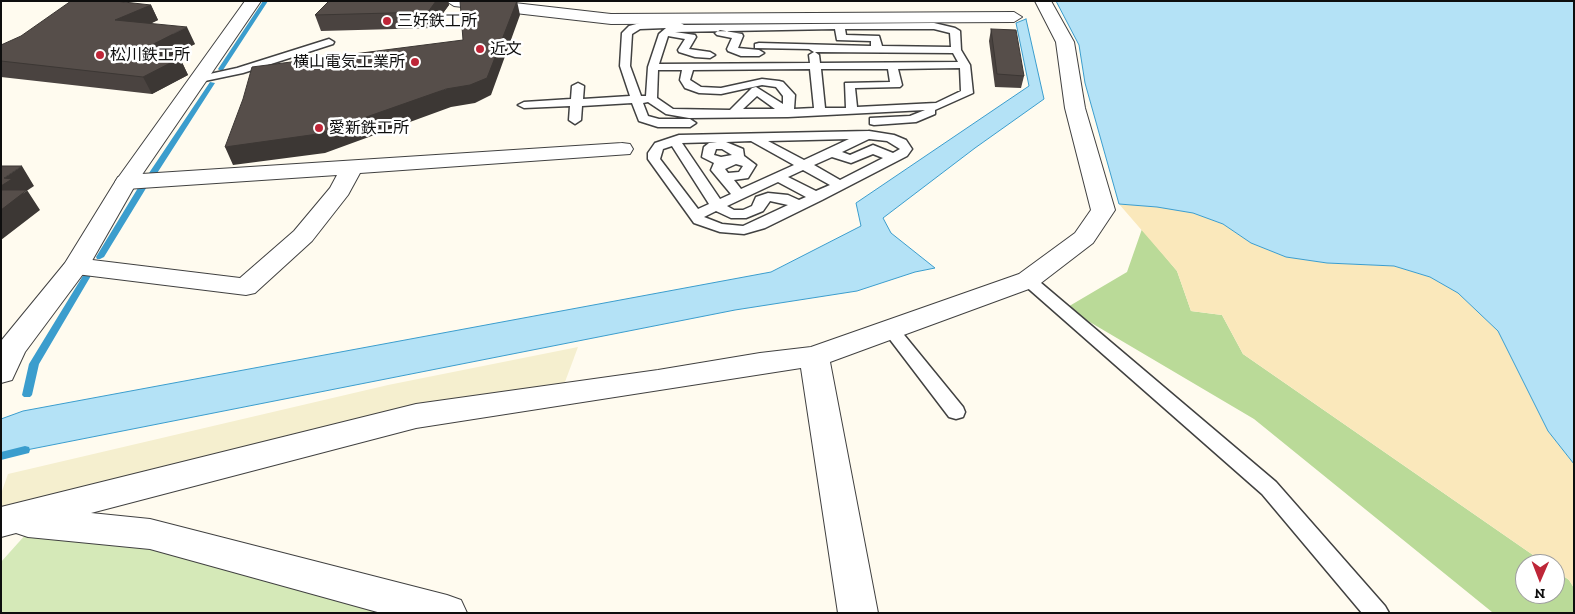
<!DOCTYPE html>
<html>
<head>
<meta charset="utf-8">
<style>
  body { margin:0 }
  #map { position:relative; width:1575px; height:614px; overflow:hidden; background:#fffbef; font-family:"Zilla Slab",serif }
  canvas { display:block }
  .frame { position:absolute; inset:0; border:2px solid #0e0e0e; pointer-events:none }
  .north { position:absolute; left:1515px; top:554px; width:50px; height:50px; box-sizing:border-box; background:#fff; border:1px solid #9f9f9f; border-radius:50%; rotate:181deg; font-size:14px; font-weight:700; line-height:20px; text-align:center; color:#0e0e0e }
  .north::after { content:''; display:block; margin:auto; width:18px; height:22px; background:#be2638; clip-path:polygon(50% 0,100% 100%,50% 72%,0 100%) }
</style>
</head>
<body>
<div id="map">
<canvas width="1575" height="614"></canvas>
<div class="frame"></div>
<div class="north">N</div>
</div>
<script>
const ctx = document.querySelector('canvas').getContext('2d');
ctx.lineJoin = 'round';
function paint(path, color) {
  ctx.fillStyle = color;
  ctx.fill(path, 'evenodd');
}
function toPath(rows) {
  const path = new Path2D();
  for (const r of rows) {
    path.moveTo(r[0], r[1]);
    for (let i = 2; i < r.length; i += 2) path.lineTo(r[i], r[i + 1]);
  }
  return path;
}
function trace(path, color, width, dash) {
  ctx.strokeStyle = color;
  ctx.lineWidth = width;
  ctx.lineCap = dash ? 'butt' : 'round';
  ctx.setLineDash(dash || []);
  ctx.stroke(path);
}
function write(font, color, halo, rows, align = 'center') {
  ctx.font = font + ' "Zilla Slab","Noto Sans JP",serif';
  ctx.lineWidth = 5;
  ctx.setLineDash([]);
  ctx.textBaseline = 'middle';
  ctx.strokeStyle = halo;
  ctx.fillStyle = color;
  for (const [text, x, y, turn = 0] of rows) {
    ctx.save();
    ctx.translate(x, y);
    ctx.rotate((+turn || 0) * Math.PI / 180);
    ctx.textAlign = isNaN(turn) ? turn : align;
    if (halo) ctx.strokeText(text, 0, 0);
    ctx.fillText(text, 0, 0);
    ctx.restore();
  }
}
paint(toPath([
  [578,347,562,390,1,510,1,494,8,474,388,385]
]), '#f5efcf');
paint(toPath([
  [36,523,447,613,1,613,1,562]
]), '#d5e9b8');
paint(toPath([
  [1142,229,1177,271,1191,311,1222,315,1243,354,1546,564,1525,564,1525,594,1555,594,1555,570,1569,580,1574,588,1574,613,1492,612,1254,419,1066,308,1127,272]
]), '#bada98');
paint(toPath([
  [1119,204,1158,207,1193,213,1223,224,1251,243,1286,257,1327,263,1394,266,1430,277,1458,293,1498,331,1548,431,1574,464,1574,588,1569,580,1555,570,1555,564,1546,564,1243,354,1222,315,1191,311,1177,271]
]), '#fae8bb');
const water = toPath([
  [1056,1,1574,1,1574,464,1548,431,1498,331,1458,293,1430,277,1394,266,1327,263,1286,257,1251,243,1223,224,1193,213,1157,207,1119,204,1085,83,1079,45,1056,1],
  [1026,19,1044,99,975,148,883,218,891,233,935,268,915,272,857,291,735,310,1,455,1,419,23,411,771,272,861,226,856,203,1029,86,1016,23,1026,19]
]);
paint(water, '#b4e2f6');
trace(water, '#3b9dcd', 1);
paint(toPath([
  [263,1,268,1,223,70,219,70,218,69,263,1],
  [210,82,215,83,154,178,148,178,147,176,210,82],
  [141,183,147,183,148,185,104,257,100,259,97,259,96,257,141,183],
  [88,271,92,274,39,364,32,395,30,397,24,397,22,395,29,364,84,274,88,271],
  [25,446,29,447,30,450,29,453,1,460,1,452,25,446]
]), '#3b9dcd');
const service = toPath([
  [679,22,684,25,934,23,955,28,960,31,961,50,970,65,973,93,935,110,935,114,916,122,874,125,870,124,870,118,910,116,925,110,788,117,689,118,666,114,648,102,643,103,648,116,659,119,690,119,696,123,690,127,658,127,639,121,632,103,582,106,581,120,575,124,569,120,570,106,524,108,518,105,524,102,571,99,572,86,578,83,584,86,583,99,630,96,620,66,622,33,629,26,640,23,679,22],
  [666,28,659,34,648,67,646,96,641,96,630,66,632,34,640,29,666,28],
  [835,29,837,40,871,41,871,46,759,43,755,44,755,48,809,49,814,52,809,55,810,63,659,64,668,36,685,39,678,50,679,52,695,57,710,58,715,55,710,52,689,49,696,37,695,35,675,32,835,29],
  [845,29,934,29,950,33,951,47,882,46,879,36,846,35,845,29],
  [815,52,953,53,958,62,820,63,819,55,815,52],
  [960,68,961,91,936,103,857,107,855,88,900,87,902,85,898,69,960,68],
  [810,69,814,108,794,109,795,95,783,82,779,81,762,79,721,88,701,87,690,80,693,70,810,69],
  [821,69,888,69,890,82,845,83,846,108,825,108,821,69],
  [658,70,682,70,680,80,685,88,699,93,721,94,762,85,776,87,783,96,783,104,756,87,752,88,730,110,673,109,657,98,658,70],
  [757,96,775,109,743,109,757,96],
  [720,30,742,34,743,36,738,48,759,50,764,53,759,56,741,56,728,51,727,49,732,38,717,35,715,33,720,30],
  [329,39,334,42,333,44,243,73,200,82,195,79,196,77,237,68,329,39],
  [869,131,894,135,906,140,912,149,907,156,822,200,765,228,744,234,720,232,694,223,648,159,648,153,655,143,679,135,869,131],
  [849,139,804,160,768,141,849,139],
  [869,139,887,141,900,149,893,153,873,145,850,155,842,152,869,139],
  [751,141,794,165,741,189,734,180,748,178,756,165,744,156,743,149,726,142,751,141],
  [717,142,709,143,704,147,702,157,714,163,711,170,731,194,720,199,682,143,717,142],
  [672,146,709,204,698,209,660,159,663,149,672,146],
  [716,149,722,149,732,155,721,157,714,155,716,149],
  [873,154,883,158,840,180,814,165,832,157,851,163,873,154],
  [736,164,743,166,739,172,728,173,725,169,736,164],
  [803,170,830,185,816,191,788,177,803,170],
  [778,182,806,197,799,200,788,195,768,193,756,197,752,206,743,210,734,210,727,206,778,182],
  [770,201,788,205,743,226,722,224,704,217,716,211,731,218,746,218,763,211,770,201],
  [1028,275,1034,277,1276,482,1385,606,1389,613,1362,613,1262,494,1022,283,1020,280,1022,277,1028,275],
  [890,324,896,325,963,407,965,412,963,417,956,419,949,417,882,329,884,325,890,324]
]);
const minor = toPath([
  [446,1,497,1,611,14,1014,12,1022,17,1014,22,611,24,454,6,446,1],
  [1035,1,1051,1,1074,42,1085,108,1115,210,1093,243,1037,286,830,362,878,613,838,613,801,368,416,428,91,513,150,519,447,595,461,600,467,613,381,613,150,549,28,537,16,533,1,537,1,507,416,404,658,370,760,353,811,347,1019,274,1075,233,1091,210,1065,108,1056,42,1035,1],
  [622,143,630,144,633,149,630,154,360,173,348,195,312,241,255,293,246,295,76,274,67,271,63,266,67,261,76,258,240,278,294,231,330,188,337,175,126,189,118,187,115,182,118,177,126,175,622,143]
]);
const tertiary = toPath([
  [245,1,261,1,137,182,89,266,25,352,12,380,1,383,1,341,65,263,115,182,245,1]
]);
trace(service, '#414141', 3);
trace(minor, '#414141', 2);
trace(tertiary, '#414141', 2);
paint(service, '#fff');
paint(minor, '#fff');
paint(tertiary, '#fff');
paint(toPath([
  [329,1,448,1,449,5,432,28,321,31,315,15],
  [151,5,158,20,150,24,195,44,170,56,180,58,188,75,152,94,1,77,1,45],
  [991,29,1024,76,1021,88,995,87,989,41]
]), '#4a4340');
paint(toPath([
  [436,1,448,1,449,5,432,28,428,12],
  [517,1,520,15,491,95,475,103,451,107,325,153,233,165,225,147,446,89],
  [151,5,158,20,123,36,115,20],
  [187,27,195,44,144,70,136,53],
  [180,58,188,75,152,94,143,77],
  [22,166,34,186,22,194,27,190,40,210,1,240,1,186,4,178]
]), '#3c3734');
const building = toPath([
  [71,1,115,1,151,5,115,20,187,27,136,53,180,58,143,77,1,61,1,45,21,36,71,1],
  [329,1,436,1,428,12,315,15,329,1],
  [460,1,517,1,487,78,470,85,446,89,318,134,225,147,243,99,252,67,463,40,460,1],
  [991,29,1016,30,1024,76,997,74,991,29],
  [1,166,22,166,4,178,12,179,1,186,1,166],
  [1,190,27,190,1,210,1,190]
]);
paint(building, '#564e4a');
trace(building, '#3c3734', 1);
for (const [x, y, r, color] of [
  [387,21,5,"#be2638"],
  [480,49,5,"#be2638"],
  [100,55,5,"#be2638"],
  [415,62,5,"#be2638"],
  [319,128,5,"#be2638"]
]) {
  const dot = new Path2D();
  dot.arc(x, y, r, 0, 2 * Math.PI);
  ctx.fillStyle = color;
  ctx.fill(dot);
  trace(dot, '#fff', 2);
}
write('16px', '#0e0e0e', '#fff', [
  ["三好鉄工所",397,21],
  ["近文",490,49],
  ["松川鉄工所",110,55],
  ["横山電気工業所",405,62,"right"],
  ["愛新鉄工所",329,128]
], 'left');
</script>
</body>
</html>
